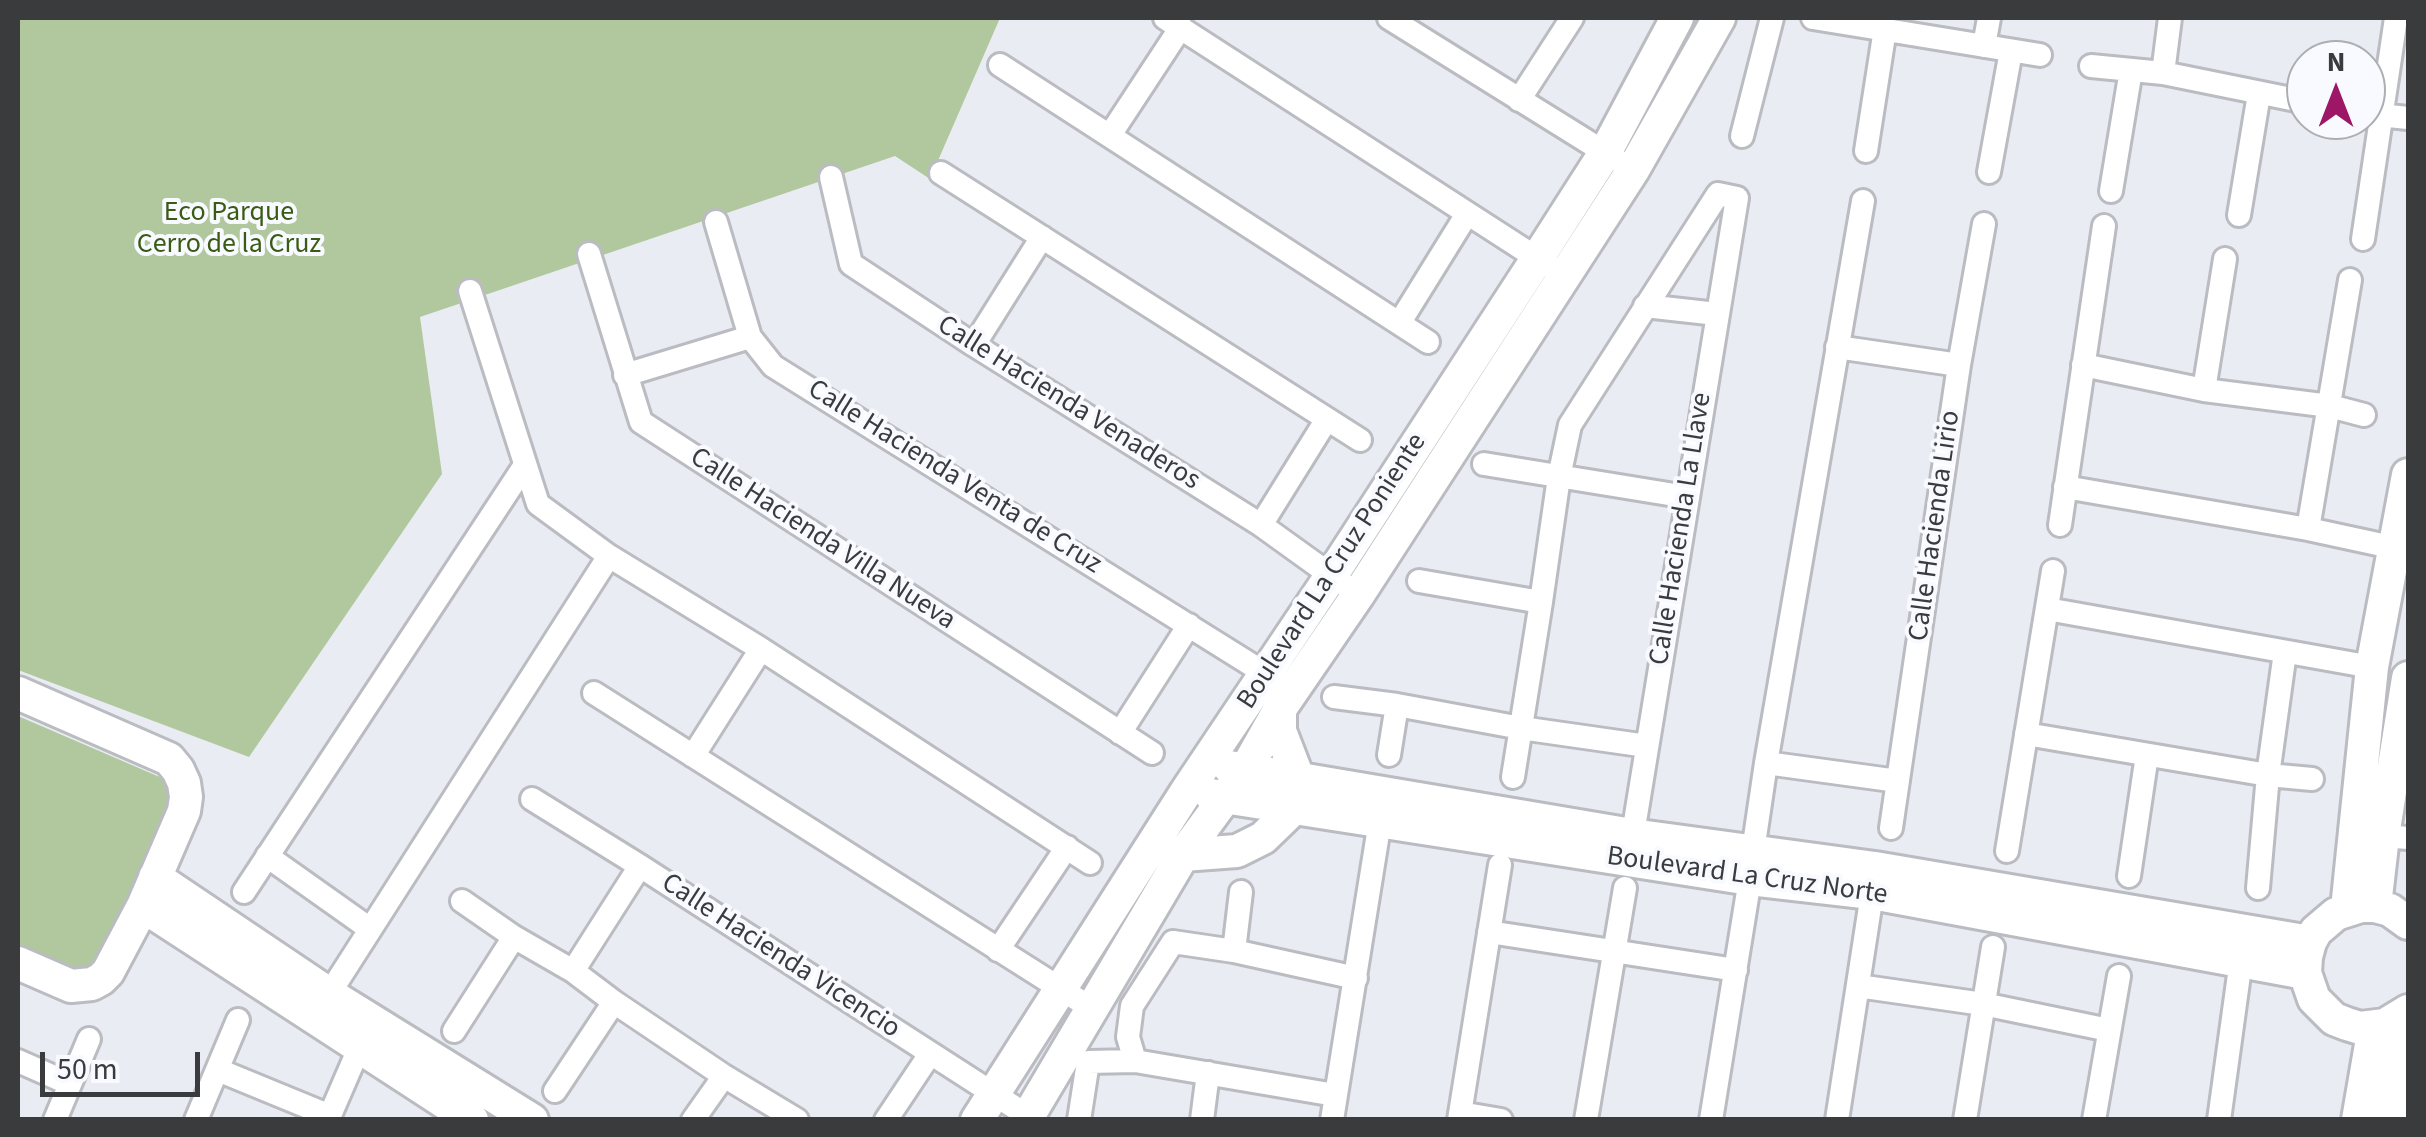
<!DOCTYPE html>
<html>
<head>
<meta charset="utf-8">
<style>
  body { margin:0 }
  #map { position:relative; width:2426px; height:1137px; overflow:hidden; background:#eaecf3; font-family:"Source Sans 3",sans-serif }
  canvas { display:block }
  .frame { position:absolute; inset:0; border:20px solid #3a3b3d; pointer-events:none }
  .north { position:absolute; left:2286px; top:40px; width:100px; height:100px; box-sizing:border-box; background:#f8faff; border:2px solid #acaeb1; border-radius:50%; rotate:0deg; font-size:28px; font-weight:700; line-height:40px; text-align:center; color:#3a3b3d }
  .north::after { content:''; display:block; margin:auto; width:35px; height:45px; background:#9e1767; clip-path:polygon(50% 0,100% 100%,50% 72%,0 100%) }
  .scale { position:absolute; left:40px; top:1052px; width:160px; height:45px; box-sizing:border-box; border:5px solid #3a3b3d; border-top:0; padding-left:12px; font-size:30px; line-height:35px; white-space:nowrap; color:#3a3b3d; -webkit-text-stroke:8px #f8faff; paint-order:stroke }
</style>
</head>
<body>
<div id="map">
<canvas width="2426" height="1137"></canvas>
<div class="frame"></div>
<div class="north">N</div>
<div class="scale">50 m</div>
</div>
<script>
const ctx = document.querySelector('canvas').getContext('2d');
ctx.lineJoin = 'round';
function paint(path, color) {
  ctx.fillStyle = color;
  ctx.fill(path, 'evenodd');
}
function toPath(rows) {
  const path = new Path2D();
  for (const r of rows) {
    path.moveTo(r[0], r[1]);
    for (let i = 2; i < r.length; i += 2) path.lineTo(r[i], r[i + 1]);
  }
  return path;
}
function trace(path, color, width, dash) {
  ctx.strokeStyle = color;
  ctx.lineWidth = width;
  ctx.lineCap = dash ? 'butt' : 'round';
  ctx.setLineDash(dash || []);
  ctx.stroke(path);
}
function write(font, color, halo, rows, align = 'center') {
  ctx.font = font + ' "Source Sans 3",sans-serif';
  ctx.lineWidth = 8;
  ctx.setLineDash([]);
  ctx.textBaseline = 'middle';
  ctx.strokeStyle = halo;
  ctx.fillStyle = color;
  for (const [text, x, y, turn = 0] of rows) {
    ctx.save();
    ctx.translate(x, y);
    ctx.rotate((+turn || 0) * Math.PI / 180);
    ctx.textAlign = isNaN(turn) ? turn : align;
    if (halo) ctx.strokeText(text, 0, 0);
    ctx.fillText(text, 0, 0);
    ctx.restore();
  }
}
paint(toPath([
  [18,18,1000,18,930,179,895,156,420,317,442,474,249,757,18,670],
  [18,716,169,781,177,796,102,970,86,976,18,948]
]), '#b1c89f');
const street = toPath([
  [1165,18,1549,266],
  [1389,18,1617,160],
  [1813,18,2040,55],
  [1984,46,1989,18],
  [1000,65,1428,342],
  [2091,66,2163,73,2306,102],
  [2163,73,2170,18],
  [1519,100,1572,18],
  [2369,114,2408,118],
  [1110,135,1181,27],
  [1742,136,1772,18],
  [1866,151,1885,29],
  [1989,172,2011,51],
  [941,173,1360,440],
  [831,177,851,264,974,345,1261,525,1343,584],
  [2111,191,2131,70],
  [2239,215,2259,94],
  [716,222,750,337,773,366,1266,674],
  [2363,239,2396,18],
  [589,254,641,422,1152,753],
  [470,291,538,504,609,556,761,649,1090,863],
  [1645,306,1717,314],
  [1400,322,1467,214],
  [974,345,1042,237],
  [1837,347,1959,365],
  [2083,365,2204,390,2330,406,2364,415],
  [625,375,750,337],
  [2204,390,2225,259],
  [1484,464,1687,497],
  [2065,487,2308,529,2396,548],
  [1261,525,1327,419],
  [2060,525,2104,226],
  [2308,529,2350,280],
  [1419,581,1541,602],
  [2047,609,2372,667],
  [594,693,1091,1008],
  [1334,697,1397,705,1521,728,1647,746],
  [1120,733,1189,625],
  [2026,734,2268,775,2312,779],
  [1389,755,1397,705],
  [693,756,761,649],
  [1766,763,1898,781],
  [1513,777,1541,602,1559,477,1570,425,1718,194,1737,198,1631,846],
  [532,799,640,866,1028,1116],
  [1891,828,1959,365,1984,224],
  [2383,836,2408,838],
  [1753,851,1766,763,1863,201],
  [2007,851,2053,571],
  [267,856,370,929],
  [2129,876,2147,755],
  [2258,888,2268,775,2285,652],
  [244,892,525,465],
  [462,901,514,937,573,971,614,1002,724,1076,797,1120],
  [1489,932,1736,970],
  [998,950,1067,847],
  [1234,951,1241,892],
  [573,971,640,866],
  [1858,986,1983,1004,2109,1030],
  [329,994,609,556],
  [454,1031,514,937],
  [18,1061,70,1084],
  [1135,1061,1128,1037,1132,1006,1173,942,1234,951,1356,978],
  [218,1070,330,1116],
  [555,1091,614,1002],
  [1460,1113,1501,1120],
  [55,1120,89,1039],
  [196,1120,238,1020],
  [328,1120,360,1046],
  [693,1120,724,1076],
  [886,1120,930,1054],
  [1079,1120,1088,1062,1135,1061,1335,1095],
  [1202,1120,1208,1073],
  [1332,1120,1380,821],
  [1459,1120,1500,865],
  [1586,1120,1625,888],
  [1711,1120,1750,879],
  [1837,1120,1874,881],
  [1965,1120,1993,947],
  [2094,1120,2119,976],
  [2219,1120,2241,960]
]);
const secondary = toPath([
  [18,693,169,759,178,770,184,783,186,797,184,811,143,906,108,972,101,979,92,984,71,986,18,963],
  [1229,767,1632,835,1875,868,2310,942],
  [1211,795,1750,879,1872,893,2305,973],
  [1183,855,1237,851,1263,838,1293,809,1299,780,1280,731,1280,709],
  [155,877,329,994,532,1120],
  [143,906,472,1120],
  [2375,906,2383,836,2408,678],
  [2347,909,2372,667,2408,475],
  [2408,923,2390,910,2375,906,2361,906,2336,914,2316,931,2310,942,2306,957,2305,973,2314,999,2334,1019,2347,1024,2360,1028,2385,1025,2408,1011],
  [977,1120,1186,792,1331,576,1537,259,1605,153,1677,18],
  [1026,1120,1183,855,1246,769,1280,709,1358,595,1633,170,1719,18],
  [2358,1120,2374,1027],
  [2389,1120,2408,1021]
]);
trace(street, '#babcc2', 28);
trace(secondary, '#babcc2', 38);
trace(street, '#fff', 22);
trace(secondary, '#fff', 32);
write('28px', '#395b14', '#f8faff', [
  ["Eco Parque",229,214],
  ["Cerro de la Cruz",229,246]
]);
write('28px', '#3a3b3d', '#f8faff', [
  ["Calle Hacienda Venaderos",1068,404,32],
  ["Calle Hacienda Venta de Cruz",954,478,32],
  ["Calle Hacienda Lirio",1936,526,-82],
  ["Calle Hacienda La Llave",1682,529,-81],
  ["Calle Hacienda Villa Nueva",822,540,33],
  ["Boulevard La Cruz Poniente",1333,572,-57],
  ["Boulevard La Cruz Norte",1747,877,8],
  ["Calle Hacienda Vicencio",780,957,33]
]);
</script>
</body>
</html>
